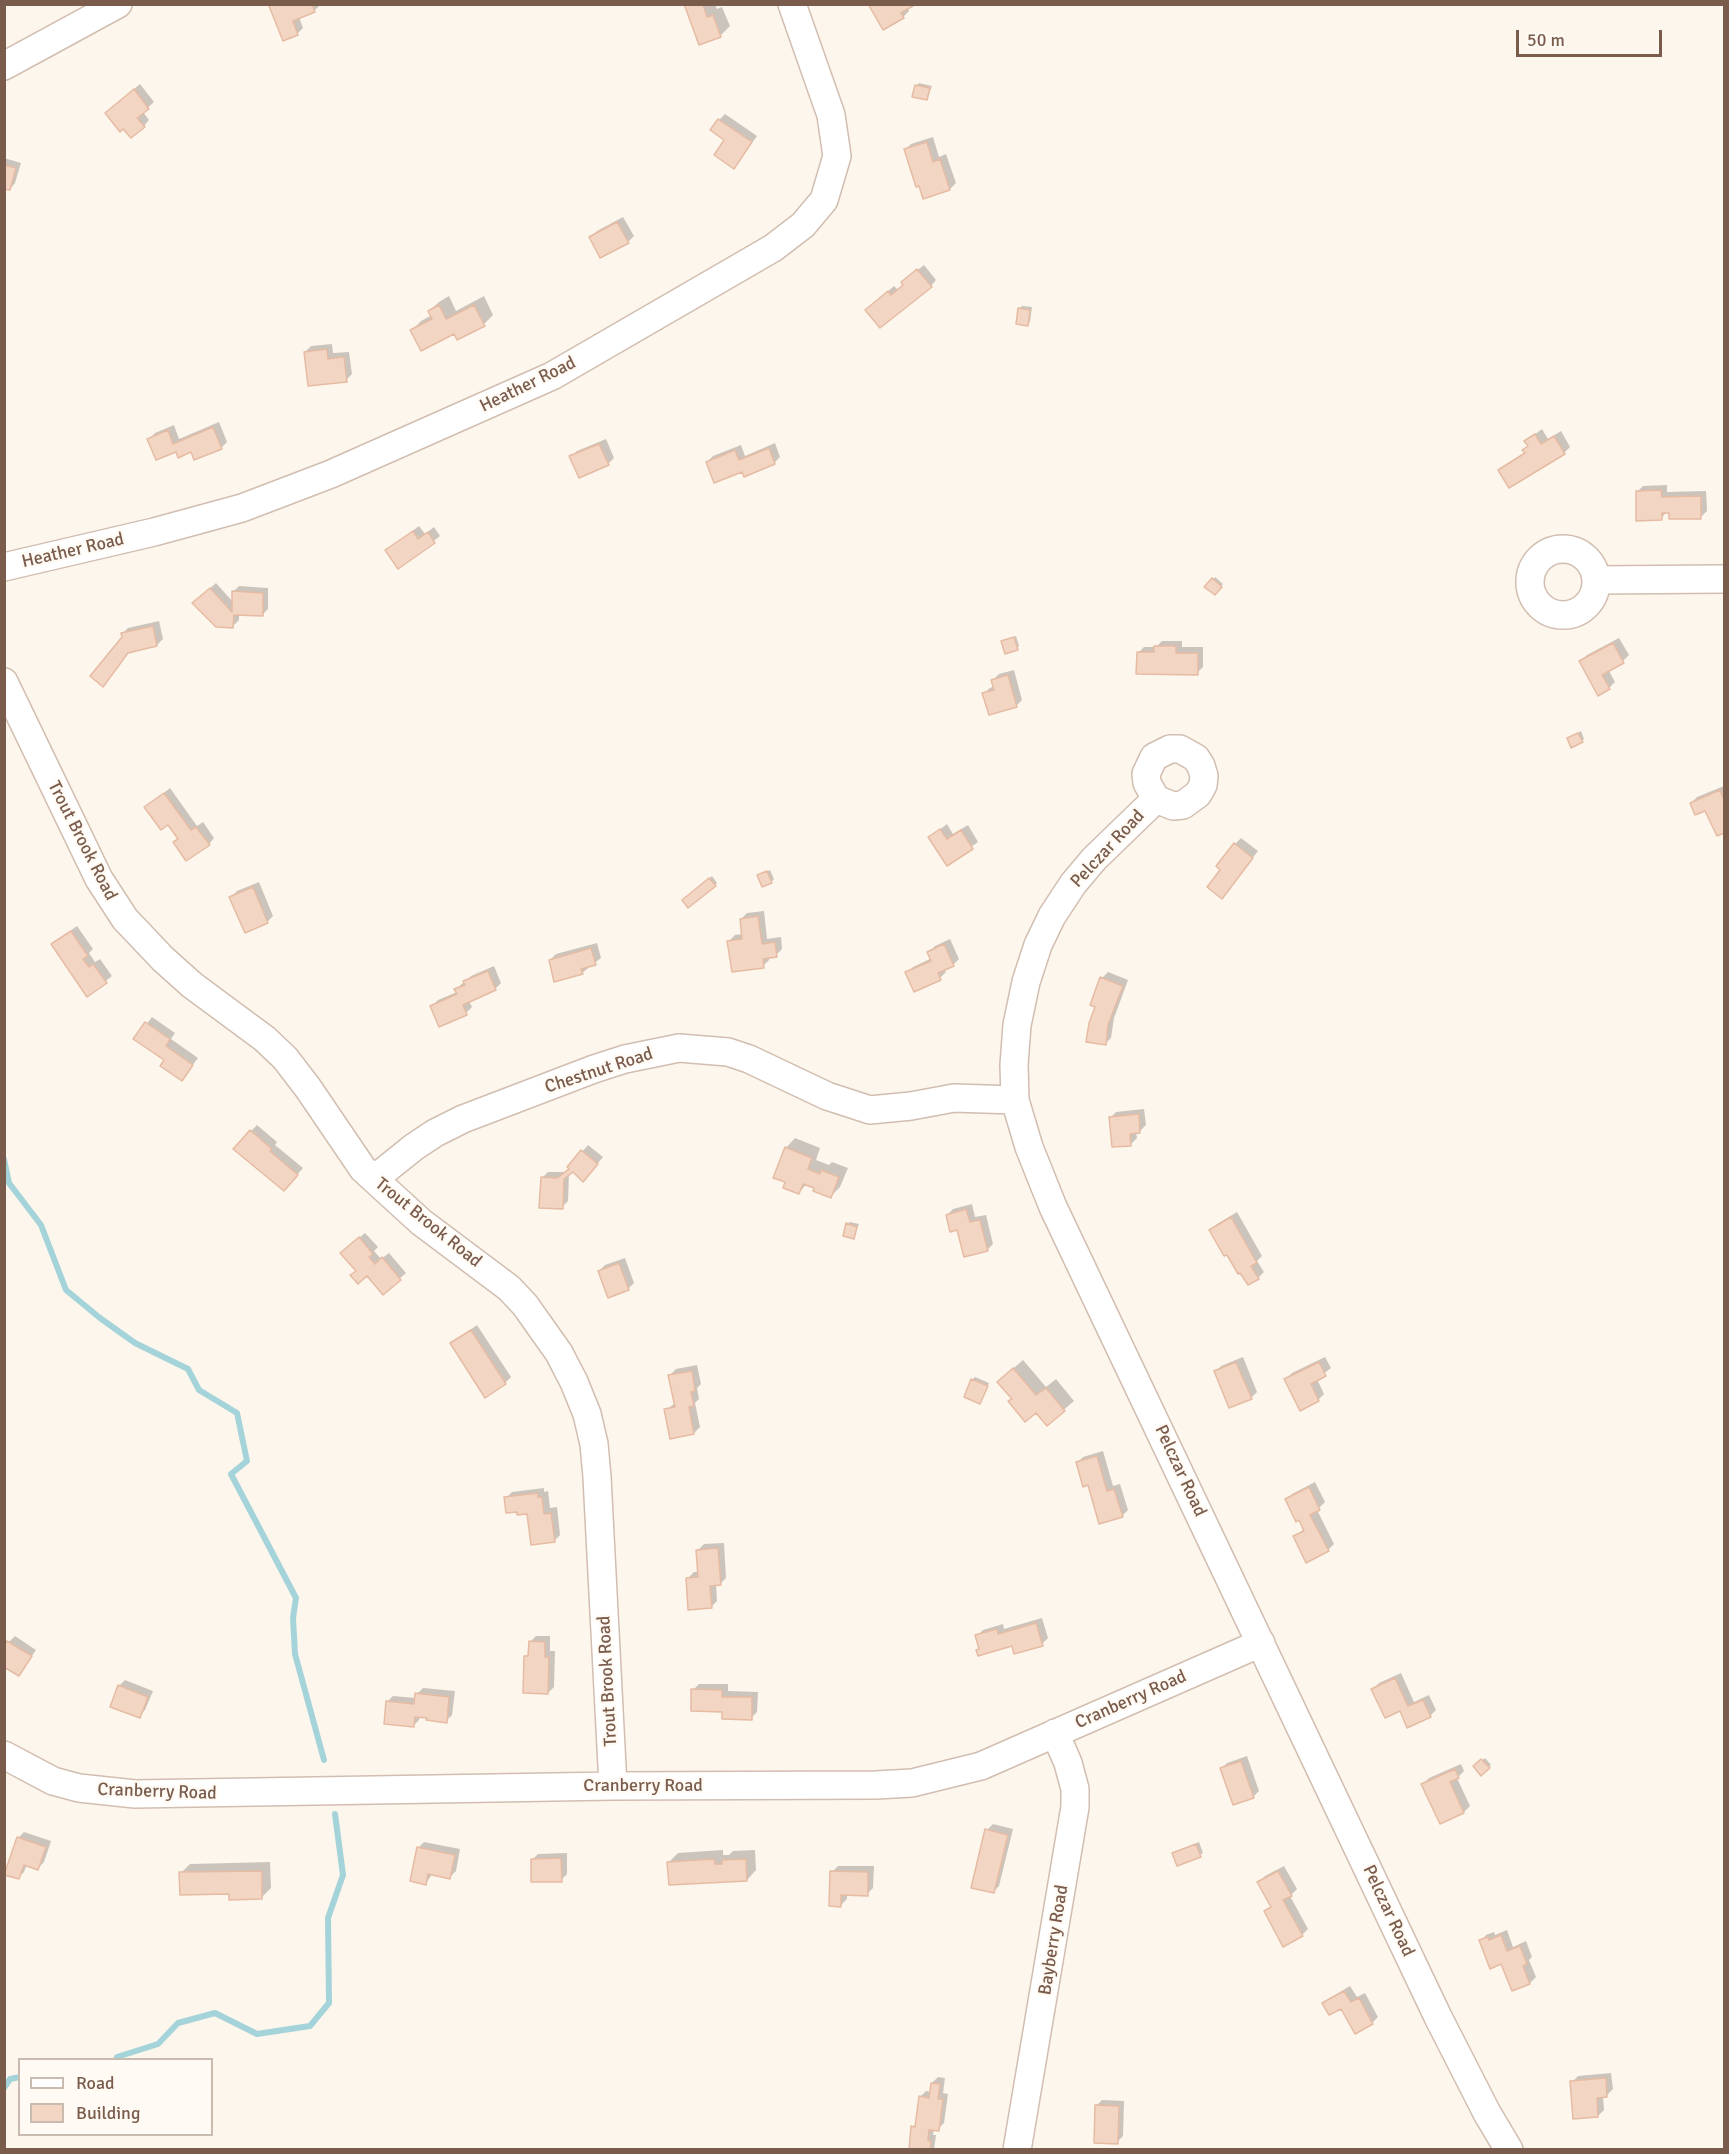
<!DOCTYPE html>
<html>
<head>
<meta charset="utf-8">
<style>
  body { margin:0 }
  #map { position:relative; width:1729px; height:2154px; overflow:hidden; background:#fdf6ec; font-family:Signika,sans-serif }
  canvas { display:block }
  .frame { position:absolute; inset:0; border:6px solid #7a5c4d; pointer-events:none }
  .legend { position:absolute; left:18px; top:2058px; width:195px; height:78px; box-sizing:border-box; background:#fffaf3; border:2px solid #cabbb1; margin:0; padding:8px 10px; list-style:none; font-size:18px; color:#7a5c4d }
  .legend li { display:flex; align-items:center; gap:12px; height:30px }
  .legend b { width:30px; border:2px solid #cabbb1 }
  .scale { position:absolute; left:1516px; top:30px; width:146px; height:27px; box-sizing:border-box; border:3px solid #7a5c4d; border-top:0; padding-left:8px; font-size:18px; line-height:21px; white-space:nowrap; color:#7a5c4d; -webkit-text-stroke:4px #fffaf3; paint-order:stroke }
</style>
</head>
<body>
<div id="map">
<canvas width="1729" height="2154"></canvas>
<div class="frame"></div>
<ul class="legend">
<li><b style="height:8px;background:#fff"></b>Road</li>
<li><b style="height:16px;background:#f3d5c3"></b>Building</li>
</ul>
<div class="scale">50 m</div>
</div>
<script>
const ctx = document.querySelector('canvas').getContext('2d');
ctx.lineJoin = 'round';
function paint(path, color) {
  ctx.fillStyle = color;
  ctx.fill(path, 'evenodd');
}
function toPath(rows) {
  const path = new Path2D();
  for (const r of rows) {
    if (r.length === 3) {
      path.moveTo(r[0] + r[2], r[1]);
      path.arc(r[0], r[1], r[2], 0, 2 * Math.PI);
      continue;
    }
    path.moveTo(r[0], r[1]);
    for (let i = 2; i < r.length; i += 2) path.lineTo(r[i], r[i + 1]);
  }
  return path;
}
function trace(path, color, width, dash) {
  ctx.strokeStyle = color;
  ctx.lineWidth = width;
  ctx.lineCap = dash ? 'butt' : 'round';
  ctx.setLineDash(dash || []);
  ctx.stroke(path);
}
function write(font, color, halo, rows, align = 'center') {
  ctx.font = font + ' Signika,sans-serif';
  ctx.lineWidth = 4.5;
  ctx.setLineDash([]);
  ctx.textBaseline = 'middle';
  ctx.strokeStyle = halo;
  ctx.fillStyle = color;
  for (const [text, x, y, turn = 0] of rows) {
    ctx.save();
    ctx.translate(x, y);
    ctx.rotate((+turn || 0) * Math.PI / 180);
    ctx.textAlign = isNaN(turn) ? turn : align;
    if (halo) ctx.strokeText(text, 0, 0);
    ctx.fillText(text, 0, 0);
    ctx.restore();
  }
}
paint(toPath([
  [273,4,320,4,320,5,314,11,299,17,303,28,297,34],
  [685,4,715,4,717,9,722,7,730,26,720,36],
  [870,4,907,8,909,11,903,17],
  [919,83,932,86,927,99,916,86],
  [140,84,154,102,143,112,149,120,144,126,113,107],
  [725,114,757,136,734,167,719,120],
  [933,137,939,157,946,154,956,183,950,189,924,197,905,150,911,144],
  [4,158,21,163,15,183,10,189,4,187],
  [623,217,634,236,628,242,591,237,597,231],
  [924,265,936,280,931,286,873,304,894,286,898,290,905,285,909,277],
  [449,296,456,311,484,296,493,315,484,324,455,332,412,330,421,321,432,315,429,311,439,302],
  [1022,306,1032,307,1030,322,1027,324,1019,309],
  [332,344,333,353,349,352,352,374,346,380,305,352,311,346],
  [219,422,227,442,221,448,176,450,149,439,155,433,174,425,179,439],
  [1542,429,1548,439,1561,431,1570,447,1564,453,1510,486,1500,470,1526,452,1524,450,1529,445,1526,441],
  [606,439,614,458,608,464,571,457,577,451],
  [775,443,780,457,774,463,743,470,707,462,713,456,741,445,745,456],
  [1667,485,1667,492,1706,491,1707,511,1701,517,1667,511,1661,519,1637,492,1643,486],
  [419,526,425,534,434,527,440,536,399,567,387,550],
  [1215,577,1223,584,1215,593,1207,586],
  [216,583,233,602,233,592,239,586,268,588,268,609,262,615,239,614,239,620,233,626,194,603],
  [159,621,163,639,157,645,129,651,103,685,123,638,122,634,128,628],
  [1016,636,1019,646,1017,649,1002,642],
  [1619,638,1629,655,1623,661,1608,669,1615,682,1609,688,1581,661,1587,655],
  [1162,641,1182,641,1182,647,1203,647,1203,667,1197,673,1138,653,1144,647,1156,647],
  [1014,670,1022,700,1016,706,984,693,990,688,995,686,993,680,999,674],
  [1581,731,1584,739,1582,741,1569,738],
  [1724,786,1724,831,1718,834,1706,809,1691,803,1697,797],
  [170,788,197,826,203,822,214,838,209,844,179,838,169,823,146,807],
  [947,824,953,834,968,825,978,842,947,864,930,837],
  [1241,838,1258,851,1227,891,1222,869,1235,844],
  [770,870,774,879,771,882,759,875],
  [712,876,717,883,715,885,686,897],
  [259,882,273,916,267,922,231,897,237,891],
  [764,911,767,939,781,937,782,949,776,955,769,956,769,960,763,966,729,941,735,935,743,934,741,919,747,913],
  [77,926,93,949,89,953,95,962,100,959,112,976,88,995,59,939],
  [950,939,959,959,953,965,944,969,946,972,940,978,907,973,913,967,932,958,929,952,935,946],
  [597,943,601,958,582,973,550,960,556,954],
  [494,966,501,983,495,989,469,1001,472,1007,466,1013,440,1025,432,1006,438,1000,457,992,456,989,471,976],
  [1108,972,1128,980,1114,1018,1111,1038,1105,1044,1097,1006,1102,978],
  [152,1017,175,1033,171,1039,198,1058,182,1079,166,1060,135,1039],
  [1144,1109,1146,1125,1140,1131,1136,1132,1137,1138,1131,1144,1110,1118,1116,1112],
  [257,1125,277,1142,275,1145,303,1168,290,1183,251,1131],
  [795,1138,820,1148,816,1160,829,1165,832,1162,848,1168,840,1187,831,1196,807,1184,799,1192,786,1148],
  [588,1145,603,1157,589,1174,573,1170,569,1173,568,1201,562,1207,542,1178,548,1172,564,1172,570,1168,569,1167],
  [972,1204,975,1217,986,1215,993,1244,987,1250,958,1228,947,1215,953,1209],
  [1237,1212,1262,1256,1257,1261,1264,1272,1258,1278,1211,1230,1217,1224],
  [850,1222,859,1224,853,1237,847,1224],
  [365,1233,378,1247,374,1251,381,1259,389,1253,406,1273,383,1293,367,1274,357,1271,348,1247],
  [625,1258,634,1283,628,1289,599,1271,605,1265],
  [477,1325,511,1377,505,1383,452,1343],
  [1243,1357,1257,1392,1251,1398,1215,1372,1221,1366],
  [1325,1357,1331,1368,1317,1379,1324,1394,1318,1400,1286,1379,1292,1373],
  [1023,1360,1046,1387,1056,1379,1074,1401,1047,1424,1036,1411,1013,1399,1008,1373],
  [697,1365,701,1384,697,1388,699,1399,695,1403,700,1427,694,1433,666,1410,675,1403,670,1375,676,1369],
  [975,1377,989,1383,980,1402,972,1380],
  [1103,1451,1113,1486,1120,1484,1128,1510,1122,1516,1089,1484,1077,1463,1083,1457],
  [1315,1482,1325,1502,1317,1510,1334,1544,1328,1550,1295,1536,1304,1529,1287,1500,1292,1494],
  [544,1488,544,1492,548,1491,550,1508,557,1507,560,1535,554,1541,528,1513,506,1498,512,1492],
  [724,1543,726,1578,720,1584,716,1584,717,1601,711,1607,688,1578,694,1572,699,1572,698,1550,704,1544],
  [1042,1618,1048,1638,1042,1644,981,1648,977,1636,983,1630,1003,1624,1004,1629],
  [15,1636,36,1650,19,1674,9,1642],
  [536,1636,550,1636,550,1651,555,1651,554,1687,548,1693,525,1657,530,1652,530,1642],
  [1401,1673,1414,1702,1429,1695,1436,1710,1430,1716,1400,1709,1373,1689,1379,1683],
  [125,1680,153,1691,145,1710,139,1716,119,1686],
  [699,1684,728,1684,728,1691,758,1692,757,1712,751,1718,724,1710,693,1690],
  [423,1688,455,1691,452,1715,446,1721,420,1715,419,1720,413,1726,387,1702,393,1696,416,1698,417,1694],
  [1247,1756,1259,1791,1253,1797,1221,1769,1227,1763],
  [1485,1758,1491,1765,1482,1773,1475,1766],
  [1461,1764,1464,1771,1457,1778,1470,1806,1464,1812,1440,1822,1423,1784,1429,1778],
  [993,1824,1013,1829,999,1886,993,1892,987,1830],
  [24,1832,51,1841,44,1862,38,1868,27,1864,24,1872,18,1878,18,1838],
  [424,1842,460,1849,456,1871,450,1877,433,1873,426,1883,418,1848],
  [1199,1842,1203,1853,1200,1855,1174,1853],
  [723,1850,723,1855,729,1855,733,1851,755,1850,756,1870,747,1880,669,1862,678,1853],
  [567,1853,567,1874,561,1880,532,1860,538,1854],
  [270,1862,271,1888,262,1897,230,1893,181,1873,190,1864],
  [838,1866,874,1866,873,1888,867,1894,847,1894,847,1899,841,1905,832,1872],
  [1284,1866,1297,1889,1290,1896,1308,1929,1302,1935,1265,1912,1271,1906,1259,1882,1265,1876],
  [1507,1930,1513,1947,1526,1941,1532,1957,1529,1960,1536,1977,1530,1983,1513,1990,1502,1962,1481,1941,1486,1935,1494,1932,1495,1935],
  [1350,1986,1357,1997,1365,1993,1378,2017,1372,2023,1356,2032,1341,2007,1324,2004,1330,1998],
  [1611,2073,1613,2089,1607,2095,1603,2096,1604,2110,1598,2116,1572,2082,1578,2076],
  [938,2077,945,2078,943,2093,948,2094,944,2123,938,2129,934,2129,933,2135,936,2135,934,2150,910,2150,913,2127,917,2123,920,2097,926,2091,931,2092,932,2083],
  [1102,2100,1124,2101,1123,2136,1117,2142,1096,2106]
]), '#0003');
trace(toPath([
  [4,1159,9,1183,41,1225,66,1290,100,1318,135,1343,188,1369,199,1390,237,1413,247,1461,231,1474,296,1598,293,1618,295,1654,324,1760],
  [116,2060,117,2057,158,2044,178,2023,215,2013,257,2034,310,2026,329,2003,328,1918,343,1875,335,1814],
  [4,2088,10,2079,20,2077]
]), '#a5d3da', 6);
const building = toPath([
  [273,4,312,4,315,12,293,21,298,35,283,41,269,6,273,4],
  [684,4,703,4,707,17,713,15,721,37,699,45,684,4],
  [868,4,916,4,901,13,904,18,883,30,868,4],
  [915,85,930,88,927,100,912,97,915,85],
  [134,89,149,109,137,118,145,127,131,138,123,129,120,132,105,113,134,89],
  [718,119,752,142,734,169,714,155,724,140,710,130,718,119],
  [927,142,933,162,940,159,950,190,923,199,919,186,916,187,904,149,927,142],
  [4,165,16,168,10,190,4,189,4,165],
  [617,222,629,243,600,258,589,237,617,222],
  [917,269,932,287,880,328,865,310,888,291,891,295,903,285,901,282,917,269],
  [439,305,446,319,474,305,485,326,457,340,454,334,421,351,410,330,432,319,428,311,439,305],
  [1018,308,1030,310,1028,326,1016,324,1018,308],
  [327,349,328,359,344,357,347,382,308,386,304,352,327,349],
  [213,427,222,449,194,460,191,452,178,458,176,452,156,460,147,439,168,430,173,444,213,427],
  [1535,434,1541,444,1554,436,1565,454,1509,488,1498,470,1525,453,1522,450,1528,446,1524,441,1535,434],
  [599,444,609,465,579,478,569,456,599,444],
  [769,448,775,464,744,477,742,472,714,483,706,462,735,450,739,460,769,448],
  [1661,490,1662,497,1701,496,1701,519,1669,519,1669,513,1662,513,1662,520,1636,521,1636,491,1661,490],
  [413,531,418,539,428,532,435,543,398,569,385,550,413,531],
  [1212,578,1222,587,1215,595,1204,587,1212,578],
  [210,588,232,612,232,591,263,593,263,616,234,615,233,628,216,627,192,603,210,588],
  [153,626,157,646,128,653,103,687,90,676,122,637,121,633,153,626],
  [1014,637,1018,650,1005,654,1001,641,1014,637],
  [1613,643,1624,663,1602,675,1610,689,1598,696,1579,661,1613,643],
  [1154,646,1176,646,1176,653,1198,653,1198,675,1136,674,1137,652,1154,652,1154,646],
  [1008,675,1017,707,989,715,982,693,994,690,991,680,1008,675],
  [1578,733,1583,742,1571,748,1567,738,1578,733],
  [1720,790,1724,800,1724,833,1717,836,1705,811,1695,815,1690,803,1720,790],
  [164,793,191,830,196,827,210,845,186,861,173,842,178,839,168,825,161,830,144,807,164,793],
  [940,829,947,839,961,830,973,849,947,866,928,837,940,829],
  [1234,843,1253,858,1222,899,1207,887,1220,870,1216,866,1234,843],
  [767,871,772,883,762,887,757,875,767,871],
  [709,878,716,886,688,908,682,900,709,878],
  [253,887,268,923,245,933,229,897,253,887],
  [758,916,762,944,775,942,777,957,763,959,764,968,732,972,727,941,742,939,740,919,758,916],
  [71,931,88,956,83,959,89,967,93,964,107,983,87,997,51,944,71,931],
  [944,944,954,966,938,973,941,980,914,992,905,972,931,961,927,952,944,944],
  [591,948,596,965,581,969,583,974,554,982,549,960,591,948],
  [488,971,496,990,463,1005,467,1015,439,1027,430,1006,457,994,454,989,465,985,463,981,488,971],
  [1100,977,1123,986,1108,1025,1106,1045,1086,1042,1089,1023,1095,1007,1090,1005,1100,977],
  [145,1022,170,1039,166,1046,193,1065,182,1081,160,1066,164,1060,133,1039,145,1022],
  [1139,1114,1140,1133,1130,1134,1131,1146,1112,1147,1109,1117,1139,1114],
  [250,1130,272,1149,270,1151,298,1175,284,1191,233,1149,250,1130],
  [785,1147,812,1158,808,1169,820,1174,821,1170,839,1177,831,1198,813,1191,814,1188,803,1184,799,1194,783,1188,785,1182,773,1178,785,1147],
  [581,1150,598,1164,583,1182,573,1172,564,1179,563,1209,539,1208,541,1177,557,1178,569,1169,567,1167,581,1150],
  [966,1209,970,1222,980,1220,988,1251,964,1257,957,1230,950,1232,946,1215,966,1209],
  [1231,1217,1257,1263,1251,1266,1259,1279,1248,1285,1240,1273,1238,1274,1227,1255,1224,1256,1209,1230,1231,1217],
  [846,1223,857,1227,854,1239,843,1236,846,1223],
  [359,1237,373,1254,369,1257,375,1264,382,1257,401,1280,383,1295,367,1276,358,1284,350,1275,356,1271,340,1253,359,1237],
  [619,1263,629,1290,608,1298,598,1271,619,1263],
  [471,1330,506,1384,485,1398,450,1343,471,1330],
  [1236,1362,1252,1399,1229,1408,1214,1371,1236,1362],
  [1319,1362,1326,1376,1311,1384,1319,1401,1300,1411,1284,1379,1319,1362],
  [1013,1368,1036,1395,1046,1388,1065,1411,1047,1426,1036,1413,1025,1422,1008,1401,1012,1399,997,1382,1013,1368],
  [692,1371,695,1391,691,1392,694,1406,689,1407,694,1434,670,1439,664,1409,675,1407,668,1375,692,1371],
  [971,1379,988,1386,980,1404,964,1397,971,1379],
  [1097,1456,1107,1491,1114,1489,1123,1517,1099,1524,1088,1485,1083,1487,1076,1462,1097,1456],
  [1309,1487,1320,1510,1310,1515,1329,1551,1306,1563,1293,1536,1304,1531,1299,1520,1296,1522,1285,1499,1309,1487],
  [538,1493,538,1497,542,1497,544,1514,551,1513,555,1542,531,1545,527,1514,517,1515,517,1512,506,1513,504,1497,538,1493],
  [718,1548,721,1585,710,1586,712,1608,688,1610,686,1578,698,1577,696,1550,718,1548],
  [1036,1623,1043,1646,1014,1654,1012,1646,978,1656,976,1650,979,1649,975,1635,997,1629,998,1634,1036,1623],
  [7,1641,32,1656,19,1676,4,1667,4,1646,7,1641],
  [529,1641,545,1642,545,1657,549,1657,548,1694,523,1693,524,1656,528,1656,529,1641],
  [1395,1678,1408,1706,1423,1700,1431,1717,1407,1728,1400,1711,1385,1718,1371,1689,1395,1678],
  [118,1685,148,1697,140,1718,110,1707,118,1685],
  [691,1689,722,1690,722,1697,752,1697,752,1720,722,1719,722,1712,691,1711,691,1689],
  [415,1693,449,1697,447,1723,426,1720,427,1718,415,1717,414,1727,384,1724,386,1701,414,1704,415,1693],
  [1481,1759,1490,1768,1481,1776,1473,1766,1481,1759],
  [1241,1761,1254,1798,1233,1805,1220,1768,1241,1761],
  [1455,1769,1459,1778,1450,1782,1464,1813,1440,1824,1421,1784,1455,1769],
  [985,1829,1008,1835,994,1893,971,1888,985,1829],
  [17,1837,46,1847,38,1870,24,1865,19,1879,4,1875,17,1837],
  [1196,1844,1201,1857,1177,1866,1172,1853,1196,1844],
  [417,1847,455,1855,450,1879,428,1874,426,1885,410,1881,417,1847],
  [561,1858,562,1882,531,1882,531,1859,561,1858],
  [714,1859,715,1864,722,1864,722,1860,746,1859,747,1881,669,1885,667,1862,714,1859],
  [262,1871,262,1899,229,1900,229,1894,180,1895,179,1872,262,1871],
  [830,1871,868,1872,868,1896,841,1895,841,1907,829,1906,830,1871],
  [1278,1871,1292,1896,1283,1900,1303,1936,1283,1947,1264,1911,1271,1907,1257,1882,1278,1871],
  [1501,1935,1507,1951,1520,1946,1527,1964,1523,1966,1530,1984,1512,1991,1501,1964,1490,1969,1479,1940,1488,1937,1489,1940,1501,1935],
  [1344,1991,1351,2002,1359,1998,1373,2024,1355,2034,1341,2009,1329,2015,1322,2003,1344,1991],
  [1606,2078,1607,2097,1597,2098,1598,2117,1573,2119,1570,2081,1606,2078],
  [931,2083,940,2084,938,2099,943,2099,939,2131,929,2130,928,2140,931,2141,930,2150,909,2150,911,2126,915,2127,919,2096,929,2098,931,2083],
  [1095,2105,1119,2106,1118,2144,1094,2143,1095,2105]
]);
paint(building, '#f3d5c3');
trace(building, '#e6bba3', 1.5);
const minor = toPath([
  [4,66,118,4],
  [1563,582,33],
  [4,567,154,532,242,508,331,474,552,376,773,248,803,225,824,200,837,156,831,115,792,4],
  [1596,580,1724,579],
  [4,682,99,879,125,919,163,959,192,985,265,1039,285,1058,308,1088,363,1169,421,1222,509,1288,525,1305,559,1353,574,1382,587,1414,594,1444,597,1477,613,1786],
  [1156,799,1173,806,1183,805,1198,794,1203,785,1204,776,1201,766,1196,758,1180,749,1170,749,1154,757,1146,774,1147,783,1156,799,1094,859,1073,884,1052,916,1038,945,1026,982,1017,1025,1014,1065,1015,1100,1029,1147,1053,1207,1438,2017,1487,2113,1509,2150],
  [374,1179,414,1147,435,1133,463,1119,594,1069,625,1059,679,1048,728,1052,749,1059,827,1096,870,1110,911,1106,954,1098,1015,1100],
  [4,1755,53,1781,79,1788,135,1794,613,1786,876,1785,912,1783,981,1766,1261,1643],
  [1017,2150,1075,1807,1075,1789,1068,1763,1055,1733]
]);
trace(minor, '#d1beb0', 30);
trace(minor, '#fff', 27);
write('18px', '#7a5c4d', '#fffaf3', [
  ["Heather Road",528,385,-26],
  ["Heather Road",73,551,-13],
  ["Trout Brook Road",82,841,63],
  ["Pelczar Road",1108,849,-47],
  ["Chestnut Road",599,1071,-18],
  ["Trout Brook Road",428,1223,39],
  ["Pelczar Road",1180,1471,65],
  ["Trout Brook Road",608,1681,-93],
  ["Cranberry Road",1131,1700,-24],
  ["Cranberry Road",643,1786],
  ["Cranberry Road",157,1792,2],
  ["Pelczar Road",1388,1911,65],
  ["Bayberry Road",1054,1940,-81]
]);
</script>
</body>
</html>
